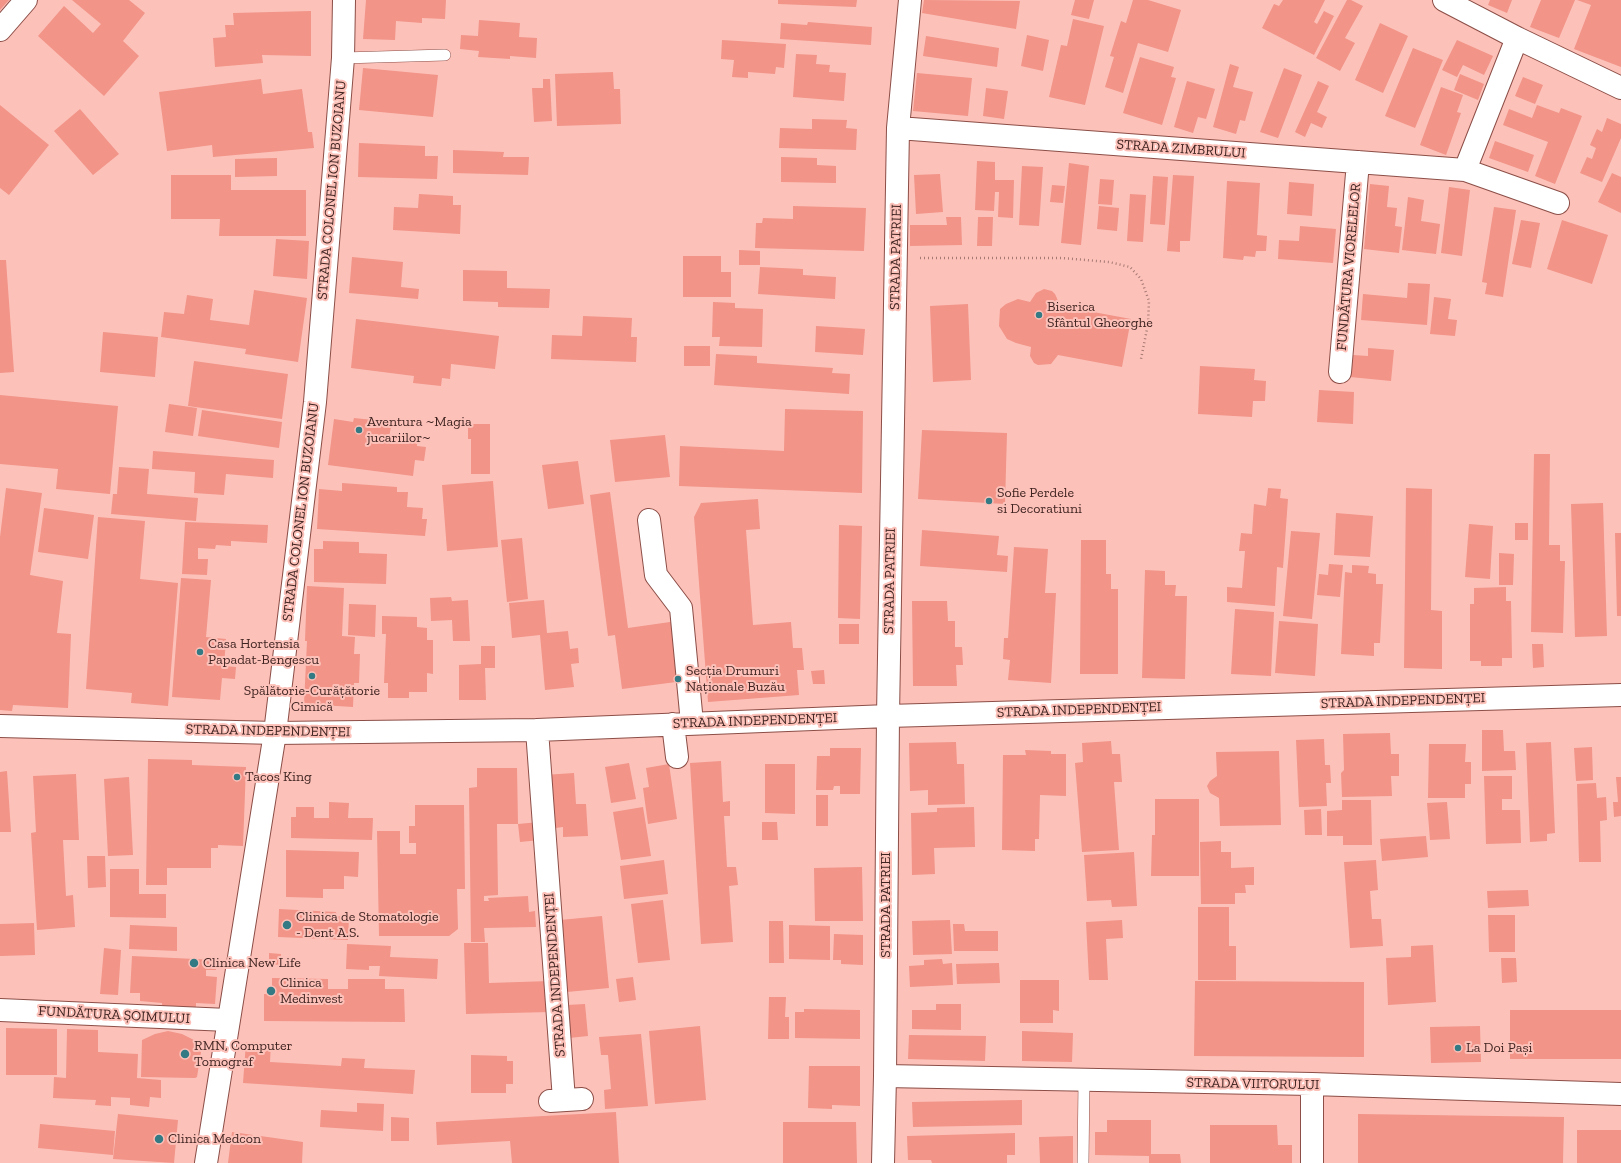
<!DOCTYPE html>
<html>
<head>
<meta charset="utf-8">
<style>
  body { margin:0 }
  canvas { display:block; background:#fcc1b9 }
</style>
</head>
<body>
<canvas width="1621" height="1163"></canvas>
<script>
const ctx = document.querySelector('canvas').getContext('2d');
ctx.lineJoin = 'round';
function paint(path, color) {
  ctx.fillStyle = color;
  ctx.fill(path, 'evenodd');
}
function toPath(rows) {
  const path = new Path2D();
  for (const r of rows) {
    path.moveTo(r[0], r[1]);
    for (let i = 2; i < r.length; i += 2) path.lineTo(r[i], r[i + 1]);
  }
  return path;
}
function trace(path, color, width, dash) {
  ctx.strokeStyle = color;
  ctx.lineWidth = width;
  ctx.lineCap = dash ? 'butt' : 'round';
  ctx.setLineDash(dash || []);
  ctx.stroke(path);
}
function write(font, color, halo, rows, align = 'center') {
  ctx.font = font + ' "Zilla Slab",serif';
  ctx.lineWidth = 4;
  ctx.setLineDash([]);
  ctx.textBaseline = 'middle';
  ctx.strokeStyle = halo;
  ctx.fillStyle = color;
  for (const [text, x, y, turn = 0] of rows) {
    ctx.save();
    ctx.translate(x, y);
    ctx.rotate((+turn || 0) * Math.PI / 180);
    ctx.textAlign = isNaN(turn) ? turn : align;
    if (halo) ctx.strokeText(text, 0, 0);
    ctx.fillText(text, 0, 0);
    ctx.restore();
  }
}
paint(toPath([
  [0,0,9,0,0,10],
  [72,0,129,0,145,13,123,41,139,56,104,96,38,36,64,6,93,33,101,24],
  [366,0,446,0,445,19,422,18,422,23,396,21,395,40,363,39],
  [778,0,857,0,856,7,778,4],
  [924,0,1020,1,1016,29,922,13],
  [1075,0,1094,0,1089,19,1071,15],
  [1133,0,1148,0,1181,10,1168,52,1138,43,1123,93,1105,87,1114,57,1110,56,1121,21,1126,23],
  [1283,0,1325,0,1314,22,1317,24,1324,11,1334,16,1314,55,1262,28,1274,4,1279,6],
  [1347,0,1351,0,1363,6,1345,38,1355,43,1340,71,1316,58],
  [1490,0,1512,0,1507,13,1488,5],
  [1541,0,1575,0,1559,38,1530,27],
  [1577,0,1621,0,1621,67,1574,49,1591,5],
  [311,11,311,56,262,55,263,63,215,67,213,38,226,37,225,25,234,25,233,13],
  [1073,19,1104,26,1085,105,1049,97,1061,45,1067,46],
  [479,20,520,23,519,37,537,38,536,58,510,56,510,59,478,57,479,51,460,49,461,35,478,36],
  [808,22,872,27,871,45,780,39,781,23,807,25],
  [1380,23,1408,36,1383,93,1355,80],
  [1027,35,1049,40,1043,71,1021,66],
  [926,36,999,48,997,67,923,56],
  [722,40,786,44,784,68,776,67,775,74,748,72,748,78,732,77,734,60,721,59],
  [1457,40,1493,56,1484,75,1463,65,1457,77,1442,70],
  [1413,48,1443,60,1415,128,1385,116],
  [796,54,817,55,816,64,830,65,829,72,846,73,844,101,793,97],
  [1140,57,1174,67,1171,77,1176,78,1162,125,1123,113],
  [1230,64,1239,67,1233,87,1253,92,1245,121,1240,120,1236,134,1213,127],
  [363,68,438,75,433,117,359,110],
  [1284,68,1302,75,1278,138,1260,132],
  [613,72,614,89,620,89,621,124,557,126,555,74],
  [917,73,972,78,968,116,913,111],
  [1460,74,1484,84,1478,100,1454,90],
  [1523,77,1543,85,1535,104,1515,96],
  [261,79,263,94,302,89,308,132,312,132,314,148,213,157,212,145,167,151,159,92],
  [543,79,550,79,552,121,534,122,532,88,543,88],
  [1187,81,1215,89,1206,119,1198,117,1193,133,1174,127],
  [1318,81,1329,86,1317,112,1327,117,1322,128,1311,123,1305,137,1295,132],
  [1441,87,1463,95,1457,112,1461,113,1446,155,1420,145],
  [986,88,1008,91,1004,119,983,116],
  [0,105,49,145,9,195,0,188],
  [1537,105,1559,113,1561,108,1582,116,1555,184,1535,176,1548,142,1503,125,1509,109,1532,118],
  [80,109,119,154,93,175,54,131],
  [1607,118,1621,124,1621,138,1602,182,1580,173,1587,157,1592,159,1596,148,1590,145,1597,129,1602,132],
  [812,119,847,120,846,128,857,129,856,150,779,148,780,128,812,129],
  [1495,141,1534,155,1528,172,1489,158],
  [359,143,425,146,425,156,438,156,437,179,358,177],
  [453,150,504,152,503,157,529,157,528,175,453,173],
  [781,157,817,158,817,165,836,166,836,183,781,182],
  [277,158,277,176,235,177,235,159],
  [977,161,995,162,995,180,1014,180,1013,218,998,217,999,192,995,192,994,211,975,210],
  [1069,163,1089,166,1081,245,1061,243],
  [1022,166,1043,167,1039,226,1019,225],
  [1612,173,1621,177,1621,213,1598,202],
  [940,174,943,212,916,214,914,175],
  [171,175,231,175,231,190,306,190,306,236,219,236,220,219,171,219],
  [1173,175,1194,176,1190,241,1180,241,1180,252,1167,251],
  [1153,176,1168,177,1165,225,1150,224],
  [1100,179,1114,180,1112,205,1098,204],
  [1227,181,1260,183,1257,235,1267,236,1266,251,1256,251,1255,257,1244,256,1243,260,1223,258],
  [1289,182,1314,184,1312,216,1287,214],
  [1370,184,1389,186,1387,207,1397,208,1395,226,1402,227,1399,253,1364,249],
  [1052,185,1065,186,1063,203,1050,202],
  [1449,187,1470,190,1462,256,1441,253],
  [419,194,453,196,453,205,461,205,460,234,393,230,394,207,418,208],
  [1130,194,1146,195,1143,242,1127,241],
  [1408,197,1424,200,1421,221,1440,224,1436,254,1402,250],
  [793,206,866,208,864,251,755,248,756,223,762,223,763,218,793,219],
  [1099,206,1119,208,1117,231,1097,229],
  [1494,207,1516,210,1503,297,1485,294,1487,283,1482,282],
  [946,217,961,217,962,245,910,246,910,225,947,225],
  [978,217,993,217,992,246,977,246],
  [1521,220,1540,223,1531,268,1512,264],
  [1562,220,1608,235,1592,284,1547,269],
  [1300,226,1336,229,1333,263,1278,259,1279,240,1299,241],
  [276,239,309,241,307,279,273,276],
  [739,250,760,251,760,265,739,265],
  [683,256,721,256,721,272,731,272,731,297,683,297],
  [352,257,403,262,401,287,419,289,418,299,349,293],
  [0,260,6,260,14,372,0,373],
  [760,267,803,269,803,275,836,277,835,299,758,294],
  [463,270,507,271,507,288,550,289,549,308,498,307,498,302,463,301],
  [1408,283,1430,284,1427,325,1361,320,1363,294,1407,298],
  [1044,289,1052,291,1055,294,1059,303,1061,306,1131,319,1122,367,1058,355,1051,364,1038,365,1034,363,1030,356,1031,347,1016,343,1007,339,999,326,1000,309,1006,304,1018,299,1030,302,1036,293],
  [254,290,307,298,298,362,245,354,246,349,161,337,164,312,184,314,187,295,213,299,210,320,249,325],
  [1434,297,1451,299,1448,319,1457,320,1455,336,1430,334],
  [713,302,735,303,735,308,763,309,762,347,719,346,720,337,712,337],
  [968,304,971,380,933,382,930,306],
  [583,316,632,318,631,337,637,337,636,362,551,359,552,335,582,336],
  [356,319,499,336,495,369,451,364,450,379,442,378,441,386,413,383,414,376,351,368],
  [816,326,865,329,863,355,815,352],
  [103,332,158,337,155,377,100,372],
  [684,346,710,346,710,366,684,366],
  [1368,348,1394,350,1391,381,1350,377,1353,355,1368,356],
  [716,354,757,356,757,363,833,368,832,373,850,374,849,394,714,385],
  [194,361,288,374,282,419,188,406],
  [1200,366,1255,369,1254,380,1266,381,1265,401,1253,401,1252,417,1198,414],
  [1319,390,1354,392,1353,424,1317,422],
  [0,395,118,406,110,494,56,489,58,469,0,464],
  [169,404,197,408,193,436,165,432],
  [785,409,863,411,862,493,679,486,680,446,784,451],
  [202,410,282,422,279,448,198,436],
  [354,418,373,420,372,424,391,427,389,437,417,441,417,446,426,447,424,461,415,460,413,476,328,465,334,419,353,422],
  [468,424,490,424,490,474,471,474,471,439,468,439],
  [922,430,1007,433,1005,504,918,499],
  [665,435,670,477,615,482,610,440],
  [153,451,274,460,273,478,226,474,224,495,194,493,195,472,152,469],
  [1534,454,1550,454,1549,545,1560,545,1560,561,1565,561,1563,633,1531,632],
  [578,461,584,504,548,509,542,465],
  [119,467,149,469,147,494,198,498,196,521,111,514,113,494,117,494],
  [493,481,498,547,447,551,442,485],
  [342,483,397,487,397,492,408,492,407,507,423,508,422,519,427,519,425,536,317,529,319,489,342,491],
  [6,488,42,493,30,575,63,581,57,633,71,634,68,708,13,705,12,711,0,710,0,537],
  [1268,488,1281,489,1280,498,1288,499,1283,568,1277,567,1275,606,1227,602,1227,587,1242,588,1245,551,1239,551,1241,533,1252,534,1254,504,1266,506],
  [1406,488,1432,489,1431,610,1442,611,1442,669,1404,668],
  [610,492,628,628,677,621,684,681,622,689,615,635,608,636,590,495],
  [758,499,760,529,746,530,753,625,791,622,793,648,802,648,804,670,797,670,799,695,708,702,694,517,701,503],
  [1603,503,1607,636,1575,637,1571,504],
  [44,508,94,515,88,559,38,552],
  [1336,513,1373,516,1370,557,1334,555],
  [98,517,145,521,140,579,178,583,168,706,131,703,132,693,86,689],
  [185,522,268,525,267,543,231,541,231,546,216,545,215,549,198,548,198,559,208,559,207,575,182,574],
  [1515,523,1528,523,1528,540,1515,540],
  [1469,524,1493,526,1490,579,1465,577],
  [839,525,862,526,860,619,838,618],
  [922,530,999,536,997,555,1008,556,1007,572,920,566],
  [1291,531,1320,533,1312,619,1283,616],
  [1615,533,1621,533,1621,616,1617,616],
  [522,538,528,599,507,602,501,540],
  [1081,540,1106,540,1106,574,1111,574,1111,589,1118,589,1118,674,1080,674],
  [323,541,359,542,359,553,387,554,386,584,314,582,314,549,323,549],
  [1014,547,1048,549,1045,593,1056,593,1051,683,1008,680,1010,660,1003,659,1004,638,1008,638],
  [1499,553,1514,554,1513,585,1499,585],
  [1329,564,1343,565,1340,597,1317,595,1319,574,1328,575],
  [1352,565,1369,566,1368,573,1376,574,1376,584,1383,584,1380,643,1374,643,1374,656,1341,654,1345,572,1352,573],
  [1145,570,1165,571,1165,585,1176,585,1175,596,1187,596,1185,679,1142,678],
  [181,578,211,580,206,637,226,639,224,666,236,667,235,679,222,678,220,700,172,697],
  [307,586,344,588,342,636,355,637,354,654,360,654,359,683,354,683,353,707,304,704,307,641,305,641],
  [1506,587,1506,601,1511,601,1512,658,1502,658,1502,666,1481,666,1481,661,1470,661,1470,604,1474,604,1474,588],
  [451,597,452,601,468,600,470,641,453,641,452,620,431,621,430,598],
  [544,600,547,633,568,631,570,649,578,648,579,663,571,664,574,687,545,690,540,635,512,638,509,603],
  [912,601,947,601,948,621,955,621,955,647,962,647,963,665,956,665,957,686,913,686],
  [349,604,376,605,375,637,348,635],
  [1235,609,1274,612,1271,676,1231,674],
  [382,616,417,617,417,627,427,628,427,640,433,640,433,674,427,673,427,692,409,692,409,698,388,698,388,683,384,683,386,634,382,634],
  [1279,621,1318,624,1315,676,1275,673],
  [839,624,859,624,859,644,839,644],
  [1532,644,1543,644,1544,667,1533,668],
  [481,646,495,646,495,668,485,668,486,700,459,700,459,665,481,664],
  [824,670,825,684,813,684,811,671],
  [1482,730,1503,730,1504,751,1515,751,1516,770,1482,771],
  [1390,733,1391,754,1399,754,1399,776,1391,776,1392,796,1342,797,1341,773,1344,770,1343,734],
  [1324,739,1325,765,1330,765,1331,783,1326,783,1327,806,1299,807,1296,740],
  [1111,741,1112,754,1120,754,1122,782,1114,782,1119,850,1082,852,1075,763,1083,762,1082,743],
  [956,742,957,764,964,764,965,804,928,805,928,790,910,791,909,743],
  [1551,742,1555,833,1547,834,1547,841,1530,842,1526,743],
  [1429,744,1466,744,1465,762,1471,762,1471,784,1465,784,1465,798,1428,798],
  [1592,747,1593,780,1576,781,1574,748],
  [830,748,861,748,860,794,840,794,840,786,834,786,833,790,816,790,817,756,830,756],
  [1025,750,1051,751,1051,754,1066,754,1066,796,1040,795,1039,839,1035,839,1035,851,1002,850,1003,755,1026,755],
  [1279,751,1281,825,1220,826,1219,798,1210,793,1207,786,1210,781,1217,776,1216,752],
  [148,759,192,760,192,765,246,767,243,846,218,845,218,848,211,848,211,868,167,868,167,885,146,885],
  [721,761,723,802,730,801,730,816,724,816,727,867,736,867,738,885,729,886,733,942,701,944,690,763],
  [629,763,636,799,611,803,605,767],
  [669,764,677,819,648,824,643,788,649,787,646,768],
  [765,764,795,764,795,814,765,813],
  [477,768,517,768,518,824,539,822,540,840,520,842,518,824,497,824,498,895,484,896,484,901,489,901,488,898,528,896,529,912,535,911,536,927,484,928,485,942,471,942,469,788,477,787],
  [7,771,11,832,0,832,0,772],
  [574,773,576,804,586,804,588,836,563,837,563,827,548,829,544,775],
  [76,774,79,840,63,840,66,896,73,895,75,927,37,930,31,833,36,832,33,776],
  [1484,776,1512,776,1512,799,1502,799,1502,810,1520,810,1521,843,1486,844],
  [129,777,133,855,108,856,104,779],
  [1616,777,1621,777,1621,816,1614,817,1613,802,1618,802],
  [1596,783,1597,798,1606,797,1607,820,1600,821,1601,862,1579,862,1577,784],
  [816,795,828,795,828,826,816,826],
  [1155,799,1199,799,1199,876,1151,876,1152,835,1155,835],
  [1342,800,1371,800,1372,845,1343,845,1343,836,1327,836,1327,811,1342,810],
  [329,802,349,803,348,818,373,818,372,840,291,838,291,817,296,817,296,807,314,807,314,818,329,818],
  [1447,802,1450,839,1430,840,1427,803],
  [415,805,464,805,465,889,457,889,458,929,449,936,379,936,377,831,400,831,400,854,416,854,416,843,409,843,409,826,415,826],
  [643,807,651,856,621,860,613,812],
  [974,807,975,847,934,848,935,874,912,875,911,813,937,812,937,808],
  [1321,809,1322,835,1305,835,1304,810],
  [762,822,777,822,778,840,762,840],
  [1426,836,1428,857,1382,861,1380,839],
  [1221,841,1221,852,1231,852,1231,868,1254,867,1254,885,1245,885,1246,893,1235,893,1235,904,1201,904,1200,842],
  [286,850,359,852,358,877,344,876,344,889,323,889,323,898,286,897],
  [1134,852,1137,906,1112,907,1111,900,1087,901,1084,855],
  [87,856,105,856,106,887,88,888],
  [664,860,668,894,624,899,620,866],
  [1376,860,1378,890,1370,891,1372,919,1381,919,1383,946,1350,948,1344,862],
  [862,867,863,921,815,921,814,868],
  [110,869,139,869,139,894,166,894,166,918,110,917],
  [1528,890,1529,906,1488,908,1487,891],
  [663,900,670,960,638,963,631,904],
  [1198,907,1229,907,1229,946,1236,946,1236,980,1198,980],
  [279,909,336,912,337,916,349,917,348,940,278,937],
  [1488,915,1515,915,1515,952,1489,952],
  [602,916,609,988,567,992,560,920],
  [950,920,952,954,913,955,912,921],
  [1122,920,1123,938,1106,939,1108,980,1089,980,1086,922],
  [769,921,783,921,784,963,769,963],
  [34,923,35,955,0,956,0,924],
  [953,924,964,924,965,931,998,931,998,951,954,951],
  [130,925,177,927,177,951,129,949],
  [789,925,830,926,830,960,789,959],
  [834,934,863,935,863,965,841,964,841,960,833,960],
  [464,943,488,943,489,983,550,981,551,1012,466,1014],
  [347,944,391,946,390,957,438,959,437,979,379,976,380,966,369,966,369,970,346,969],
  [1433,945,1436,1002,1388,1005,1386,958,1411,957,1411,946],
  [104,948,121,950,118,995,100,994],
  [269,953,281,954,280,965,269,964],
  [132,956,216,960,216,970,206,970,206,976,217,977,215,1004,196,1003,196,1010,162,1008,162,1003,140,1001,140,993,130,993],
  [1501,958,1516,958,1517,982,1502,983],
  [942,959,943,964,952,963,953,985,910,987,909,966,924,965,924,960],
  [999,963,1000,983,957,984,956,964],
  [633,977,636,1000,619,1002,616,979],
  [272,978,328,979,328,989,348,989,348,979,385,979,385,989,404,989,405,1022,264,1021,264,994,272,994],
  [1020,980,1059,980,1059,1011,1053,1010,1053,1023,1020,1023],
  [1195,981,1364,982,1364,1057,1194,1056],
  [769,997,786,997,785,1017,789,1017,789,1039,768,1039],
  [585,1004,588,1036,569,1038,567,1005],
  [936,1004,961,1004,961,1030,912,1029,912,1010,936,1010],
  [804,1009,860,1010,860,1039,795,1038,795,1012,804,1012],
  [1510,1010,1621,1010,1621,1059,1510,1059],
  [700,1026,706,1100,655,1104,649,1031],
  [1480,1026,1481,1062,1431,1063,1430,1027],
  [6,1028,57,1029,57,1075,6,1075],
  [67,1029,98,1030,98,1052,138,1054,137,1078,161,1080,161,1098,150,1097,149,1107,130,1105,130,1098,111,1097,111,1106,95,1105,96,1100,53,1098,54,1077,66,1078],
  [168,1031,182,1034,196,1041,195,1045,202,1046,197,1077,195,1078,141,1077,142,1040,155,1034],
  [1022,1031,1073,1033,1072,1062,1022,1061],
  [641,1034,648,1106,605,1109,604,1090,611,1089,608,1055,601,1055,599,1037],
  [909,1035,986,1036,985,1061,908,1059],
  [246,1042,271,1043,270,1062,341,1066,342,1058,365,1059,364,1068,415,1070,413,1094,243,1083],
  [471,1055,507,1056,507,1061,513,1061,513,1084,506,1084,506,1093,471,1093],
  [809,1066,860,1066,860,1106,832,1105,832,1109,808,1108],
  [1022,1100,1022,1125,913,1127,912,1102],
  [357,1103,384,1104,383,1131,320,1127,321,1110,357,1112],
  [616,1112,619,1163,512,1163,510,1141,437,1145,436,1122],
  [118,1114,178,1120,174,1163,113,1159],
  [1358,1114,1564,1117,1563,1163,1358,1163],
  [391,1117,409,1118,409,1141,391,1141],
  [1107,1120,1151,1120,1151,1154,1180,1154,1181,1163,1149,1163,1149,1156,1095,1155,1095,1132,1107,1132],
  [783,1122,856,1122,857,1163,783,1163],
  [40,1124,115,1131,113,1155,38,1148],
  [1210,1125,1277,1125,1278,1145,1292,1145,1292,1163,1210,1163],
  [1577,1130,1621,1130,1621,1163,1577,1163],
  [232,1132,303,1142,302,1163,228,1163],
  [1015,1133,1015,1155,1007,1155,1007,1163,932,1163,931,1160,908,1160,907,1136],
  [1073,1136,1073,1163,1040,1163,1039,1137]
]), '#f29488');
const service = toPath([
  [343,58,445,55],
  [1083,1163,1084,1081]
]);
const minor = toPath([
  [1444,0,1517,38,1621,88],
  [0,30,26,0],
  [898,128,1465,170,1517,38],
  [1465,170,1558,203],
  [1340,372,1358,162],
  [649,520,656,575,681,608,692,723],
  [673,724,677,757],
  [0,726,275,733,537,730,888,716,1621,695],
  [537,730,564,1100],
  [0,1010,228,1020],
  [885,1076,1312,1084,1621,1094],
  [550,1101,582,1099],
  [883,1163,885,1076,888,716,898,128,910,0],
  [1312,1163,1312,1084]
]);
const tertiary = toPath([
  [206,1163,275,733,315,402,343,58,344,0]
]);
trace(service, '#8c4e47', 12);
trace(minor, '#8c4e47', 24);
trace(tertiary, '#8c4e47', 24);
trace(toPath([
  [920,258,1062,258,1109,262,1130,267,1141,279,1149,301,1148,324,1141,359]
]), '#a77a74', 2.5, [1, 3]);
trace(service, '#fff', 11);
trace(minor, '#fff', 22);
trace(tertiary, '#fff', 22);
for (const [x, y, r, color] of [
  [1039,315,4,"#337a84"],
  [359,430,4,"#337a84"],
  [989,501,4,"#337a84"],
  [200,652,4,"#337a84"],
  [312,676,4,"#337a84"],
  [678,679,4,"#337a84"],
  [237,777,4,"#337a84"],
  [287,925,5,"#337a84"],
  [194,963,5,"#337a84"],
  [271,991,5,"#337a84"],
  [1458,1048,4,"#337a84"],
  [185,1054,5,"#337a84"],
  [159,1139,5,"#337a84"]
]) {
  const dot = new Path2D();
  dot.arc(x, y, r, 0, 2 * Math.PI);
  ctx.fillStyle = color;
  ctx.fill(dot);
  trace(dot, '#fcc1b9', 1.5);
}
write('14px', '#402421', '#fcc1b9', [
  ["STRADA ZIMBRULUI",1181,149,4],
  ["STRADA COLONEL ION BUZOIANU",332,190,-85],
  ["STRADA PATRIEI",896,257,-89],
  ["FUNDĂTURA VIORELELOR",1349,267,-85],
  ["STRADA COLONEL ION BUZOIANU",301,512,-83],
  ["STRADA PATRIEI",890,581,-89],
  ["STRADA INDEPENDENȚEI",1403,701,-2],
  ["STRADA INDEPENDENȚEI",1079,710,-2],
  ["STRADA INDEPENDENȚEI",755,721,-2],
  ["STRADA INDEPENDENȚEI",268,731,1],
  ["STRADA PATRIEI",886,905,-90],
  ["STRADA INDEPENDENȚEI",555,975,-94],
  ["FUNDĂTURA ȘOIMULUI",114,1015,3],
  ["STRADA VIITORULUI",1253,1084,1]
]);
write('14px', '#402421', '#fcc1b9', [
  ["Biserica",1047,307],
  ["Sfântul Gheorghe",1047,323],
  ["Aventura ~Magia",367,422],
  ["jucariilor~",367,438],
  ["Sofie Perdele",997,493],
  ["si Decoratiuni",997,509],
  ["Casa Hortensia",208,644],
  ["Papadat-Bengescu",208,660],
  ["Secția Drumuri",686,671],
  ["Naționale Buzău",686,687],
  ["Spălătorie-Curățătorie",312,691,"center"],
  ["Cimică",312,707,"center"],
  ["Tacos King",245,777],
  ["Clinica de Stomatologie",296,917],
  ["- Dent A.S.",296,933],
  ["Clinica New Life",203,963],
  ["Clinica",280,983],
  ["Medinvest",280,999],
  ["RMN, Computer",194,1046],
  ["Tomograf",194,1062],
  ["La Doi Pași",1466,1048],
  ["Clinica Medcon",168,1139]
], 'left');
</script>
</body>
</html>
